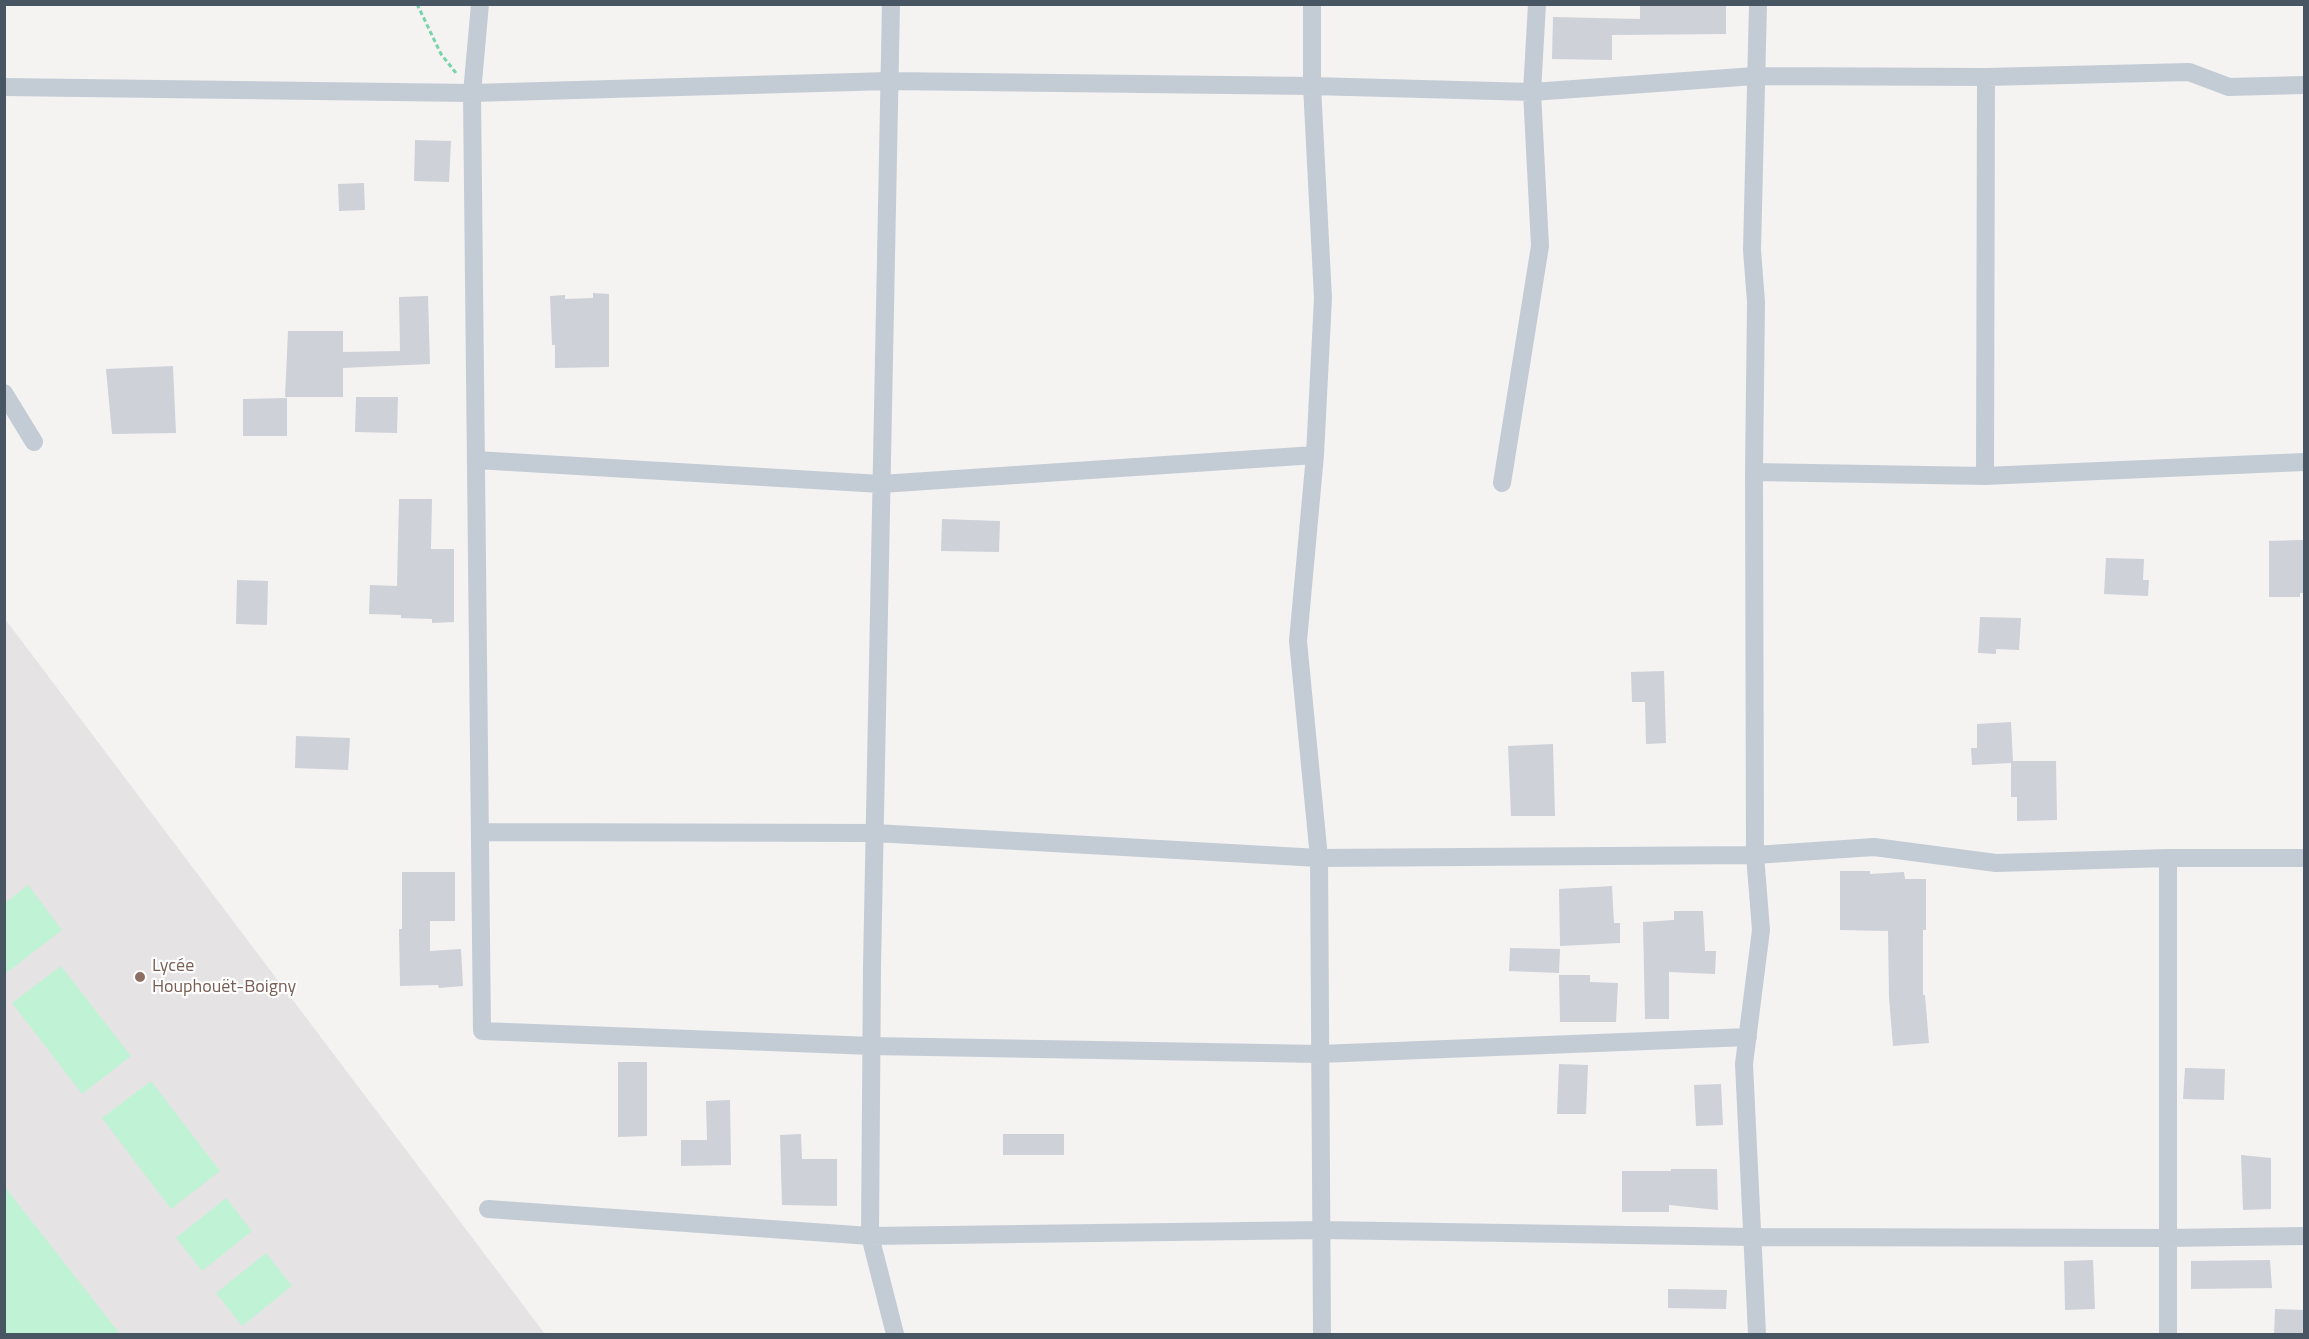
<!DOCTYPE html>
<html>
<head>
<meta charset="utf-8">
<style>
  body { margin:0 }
  #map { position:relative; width:2309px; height:1339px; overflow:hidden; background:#f5f2f2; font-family:"Titillium Web",sans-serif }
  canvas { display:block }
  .frame { position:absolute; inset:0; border:6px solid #485562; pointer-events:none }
</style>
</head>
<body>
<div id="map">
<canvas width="2309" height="1339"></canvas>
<div class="frame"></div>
</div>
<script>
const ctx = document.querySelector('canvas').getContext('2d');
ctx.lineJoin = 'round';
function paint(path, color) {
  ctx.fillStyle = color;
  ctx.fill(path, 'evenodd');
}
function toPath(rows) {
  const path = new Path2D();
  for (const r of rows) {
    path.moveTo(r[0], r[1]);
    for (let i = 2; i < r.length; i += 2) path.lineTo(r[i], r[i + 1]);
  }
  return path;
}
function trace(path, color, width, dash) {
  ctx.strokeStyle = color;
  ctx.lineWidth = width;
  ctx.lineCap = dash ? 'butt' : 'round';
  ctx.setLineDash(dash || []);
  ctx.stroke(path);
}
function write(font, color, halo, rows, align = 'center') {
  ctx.font = font + ' "Titillium Web",sans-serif';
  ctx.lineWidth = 4.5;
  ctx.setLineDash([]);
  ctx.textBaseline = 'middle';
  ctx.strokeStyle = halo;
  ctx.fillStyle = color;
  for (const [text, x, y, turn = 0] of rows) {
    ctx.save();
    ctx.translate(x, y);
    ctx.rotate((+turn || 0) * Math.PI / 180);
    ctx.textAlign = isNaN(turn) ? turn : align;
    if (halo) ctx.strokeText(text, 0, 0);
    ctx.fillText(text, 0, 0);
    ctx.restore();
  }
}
paint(toPath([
  [5,619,545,1334,5,1334]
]), '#e6e3e4');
paint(toPath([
  [28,885,62,930,5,974,5,903],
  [61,966,131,1056,82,1094,12,1003],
  [151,1081,220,1171,171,1209,102,1118],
  [4,1187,5,1187,120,1334,5,1334],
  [226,1198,252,1231,202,1271,176,1238],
  [266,1253,292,1286,242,1326,216,1293]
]), '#c0f3d5');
paint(toPath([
  [1640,4,1726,4,1726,34,1612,35,1612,60,1552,59,1553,17,1640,19],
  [415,140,451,141,449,182,414,181],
  [364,183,365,210,339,211,338,184],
  [593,293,609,294,609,367,555,368,555,345,552,345,550,296,565,295,565,299,593,298],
  [428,296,430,364,343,368,343,397,285,397,288,331,343,331,343,352,400,351,399,297],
  [173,366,176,433,112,434,106,369],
  [356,397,398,397,397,433,355,432],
  [287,398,287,436,243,436,243,399],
  [399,499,432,499,431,549,454,549,454,622,432,623,432,619,401,618,401,615,369,614,370,585,397,586],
  [942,519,1000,521,999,552,941,551],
  [2300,540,2304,540,2304,593,2300,593,2300,597,2269,597,2269,541],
  [2106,558,2144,559,2143,580,2149,580,2148,596,2104,594],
  [237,580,268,581,267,625,236,624],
  [1980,617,2021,618,2019,650,1996,649,1996,654,1978,653],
  [1664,671,1666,743,1646,744,1645,702,1632,702,1631,672],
  [2011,722,2013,761,2056,761,2057,820,2017,821,2017,797,2011,797,2011,763,1972,765,1971,748,1977,748,1977,724],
  [296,736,350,738,348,770,295,768],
  [1553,744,1555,816,1511,816,1508,746],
  [1840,871,1870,871,1870,874,1904,872,1905,879,1926,879,1926,930,1923,930,1923,995,1925,995,1929,1043,1893,1046,1889,998,1888,931,1840,930],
  [402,872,455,872,455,921,430,921,430,951,461,949,463,986,439,988,438,985,400,986,399,929,402,929],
  [1612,886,1614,923,1620,923,1620,943,1560,946,1559,889],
  [1674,911,1703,911,1705,951,1716,951,1715,974,1669,972,1669,1019,1645,1019,1643,922,1674,920],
  [1510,948,1560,949,1559,973,1509,971],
  [1559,975,1590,975,1590,982,1618,983,1616,1022,1560,1022],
  [618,1062,647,1062,647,1136,618,1137],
  [1559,1064,1588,1065,1586,1114,1557,1114],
  [2185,1068,2225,1069,2224,1100,2183,1099],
  [1721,1084,1723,1125,1696,1126,1694,1085],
  [730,1100,731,1165,681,1166,681,1140,707,1140,706,1101],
  [801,1134,802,1159,837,1159,837,1206,782,1205,780,1135],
  [1003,1134,1064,1134,1064,1155,1003,1155],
  [2241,1155,2271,1158,2271,1209,2243,1210],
  [1671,1169,1717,1169,1718,1210,1669,1205,1669,1212,1622,1212,1622,1171,1671,1171],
  [2093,1260,2095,1309,2065,1310,2064,1261],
  [2270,1260,2272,1288,2191,1289,2191,1261],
  [1668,1289,1727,1290,1726,1309,1668,1308],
  [2275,1309,2304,1310,2304,1335,2274,1335]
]), '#ced1d8');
trace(toPath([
  [417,4,441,54,456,73]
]), '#75d4a8', 3, [4.5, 3]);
trace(toPath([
  [480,4,472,93,482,1031,872,1046,1320,1054,1748,1037],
  [891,4,872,967,870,1236,895,1334],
  [1312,4,1312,86,1323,298,1315,455,1298,641,1319,858,1322,1334],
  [4,87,472,93,889,81,1312,86,1532,92,1755,76,1986,77,2189,72,2229,87,2304,85],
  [4,393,34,442],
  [476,460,881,484,1315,455],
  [1754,472,1985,476,2304,462],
  [1985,476,1986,77],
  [1502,483,1540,246,1532,92,1537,4],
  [480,832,875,833,1319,858,1755,855,1874,847,1996,863,2168,858,2304,858],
  [2168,858,2168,1334],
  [488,1209,870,1236,1322,1230,1752,1237,2168,1238,2304,1236],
  [1757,1334,1744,1064,1761,930,1755,855,1754,472,1756,302,1752,250,1758,4]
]), '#c3ccd4', 18);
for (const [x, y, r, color] of [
  [140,977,6,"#8d6e63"]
]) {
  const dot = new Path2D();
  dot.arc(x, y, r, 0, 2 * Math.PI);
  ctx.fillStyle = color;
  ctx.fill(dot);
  trace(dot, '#fff', 2);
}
write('18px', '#785e54', '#fff', [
  ["Lycée",152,967],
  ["Houphouët-Boigny",152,988]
], 'left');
</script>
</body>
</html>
